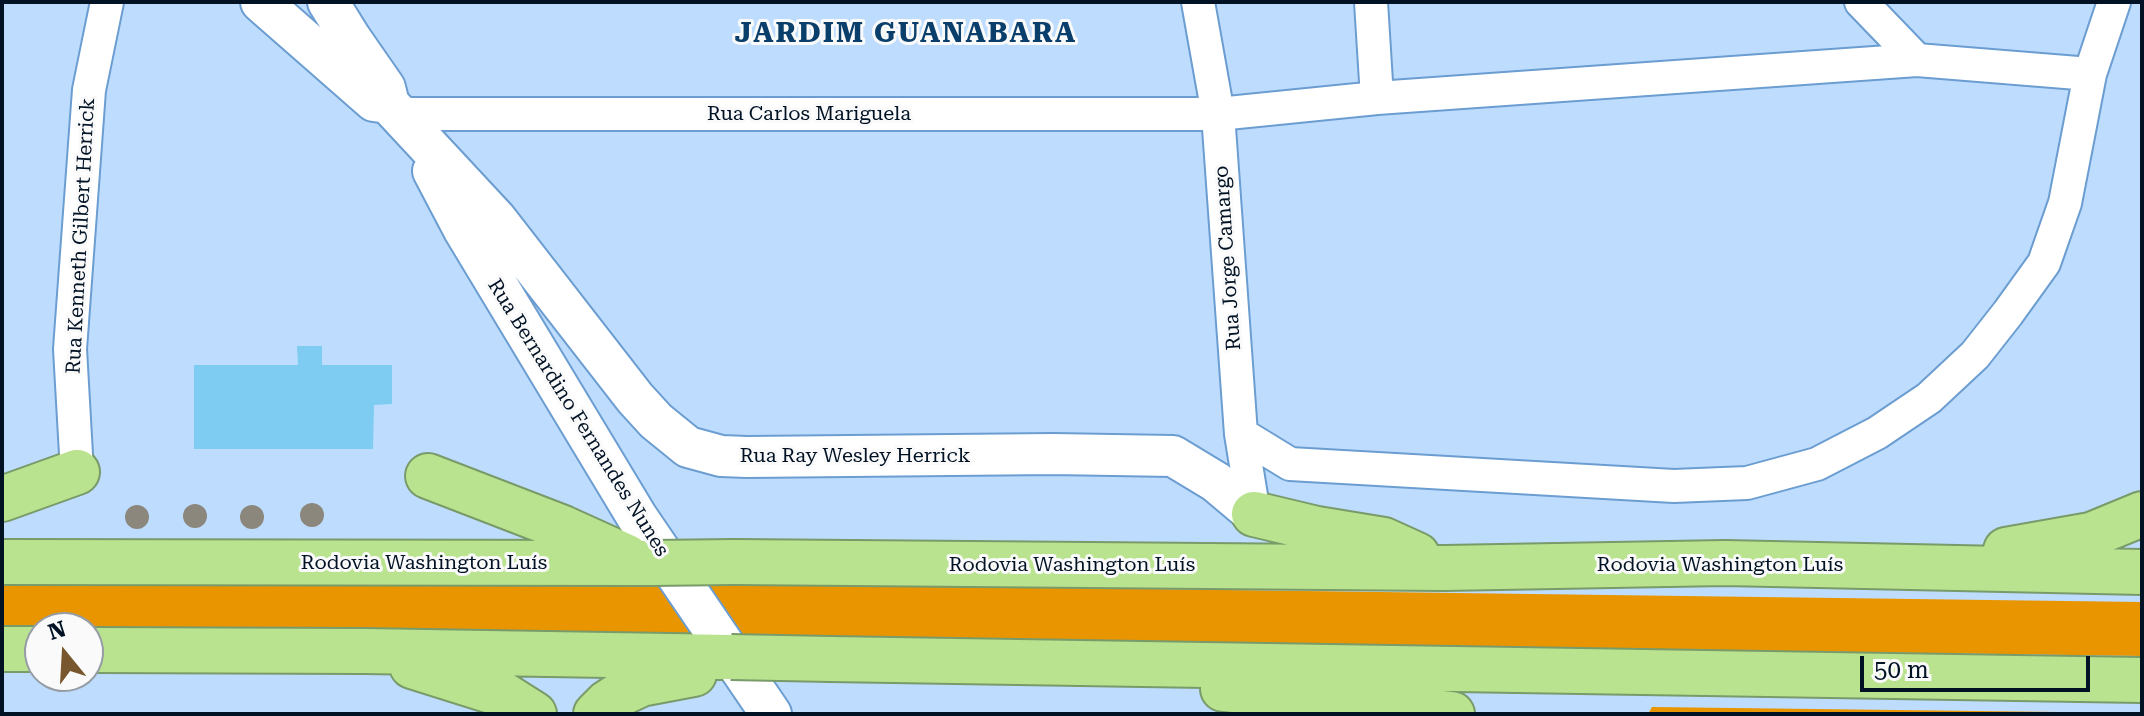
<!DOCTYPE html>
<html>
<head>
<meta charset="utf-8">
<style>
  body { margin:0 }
  #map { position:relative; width:2144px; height:716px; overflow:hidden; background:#beddfe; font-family:"Roboto Serif",serif }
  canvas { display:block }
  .frame { position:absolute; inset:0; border:4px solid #011225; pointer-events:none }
  .north { position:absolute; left:24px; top:612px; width:80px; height:80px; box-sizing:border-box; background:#fafafa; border:2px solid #969da5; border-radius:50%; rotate:342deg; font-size:22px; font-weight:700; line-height:32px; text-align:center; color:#011225 }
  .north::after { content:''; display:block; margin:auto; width:28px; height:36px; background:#79572e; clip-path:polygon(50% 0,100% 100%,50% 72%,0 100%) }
  .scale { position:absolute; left:1860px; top:656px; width:230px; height:36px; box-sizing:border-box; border:4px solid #011225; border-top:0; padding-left:10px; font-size:24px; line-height:28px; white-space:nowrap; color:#011225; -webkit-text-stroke:6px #fafafa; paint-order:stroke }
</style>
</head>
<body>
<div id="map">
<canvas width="2144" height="716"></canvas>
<div class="frame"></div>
<div class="north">N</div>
<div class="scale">50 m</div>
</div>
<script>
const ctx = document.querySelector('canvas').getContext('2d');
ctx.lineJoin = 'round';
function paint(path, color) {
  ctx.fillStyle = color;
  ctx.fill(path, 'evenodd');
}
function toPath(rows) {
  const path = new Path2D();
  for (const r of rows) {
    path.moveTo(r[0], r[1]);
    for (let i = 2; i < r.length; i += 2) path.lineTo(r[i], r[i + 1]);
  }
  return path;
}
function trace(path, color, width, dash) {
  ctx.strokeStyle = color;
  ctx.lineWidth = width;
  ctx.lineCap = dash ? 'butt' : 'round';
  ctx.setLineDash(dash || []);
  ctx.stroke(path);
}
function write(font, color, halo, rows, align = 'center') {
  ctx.font = font + ' "Roboto Serif",serif';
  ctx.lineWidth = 6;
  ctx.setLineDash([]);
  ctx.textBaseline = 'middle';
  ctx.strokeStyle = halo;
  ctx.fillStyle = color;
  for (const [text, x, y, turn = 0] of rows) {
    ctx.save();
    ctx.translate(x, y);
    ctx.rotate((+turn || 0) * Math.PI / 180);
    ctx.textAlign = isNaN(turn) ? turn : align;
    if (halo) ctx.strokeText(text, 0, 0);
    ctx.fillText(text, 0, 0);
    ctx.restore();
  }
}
paint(toPath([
  [2,581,671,584,705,638,88,637,88,628,40,628,2,636],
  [694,583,2142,602,2142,656,1207,643,732,641],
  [1652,707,2142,713,2142,714,1648,714]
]), '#e99500');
paint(toPath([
  [297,346,322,346,322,365,392,365,392,404,374,405,373,449,194,449,194,365,298,365]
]), '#7eccf2');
const minor = toPath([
  [1198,2,1218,114,1241,434,1254,514],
  [1371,2,1377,98],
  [1861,2,1917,60],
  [399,114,1218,114,1377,98,1917,60,2090,74],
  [1241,434,1290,464,1674,486,1747,483,1817,464,1877,433,1929,398,1975,355,2008,313,2044,263,2065,203,2090,74,2114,2],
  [77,472,70,349,89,90,107,2]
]);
const tertiary = toPath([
  [261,2,374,101,381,102],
  [328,2,351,39,385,88,389,104,496,219,635,398,656,421,688,447,721,456,747,457,1053,454,1173,456,1216,482,1254,514],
  [433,171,464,230,637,517,771,714]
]);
const motorway = toPath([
  [428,476,563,528,627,557],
  [2,499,77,472],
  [1254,514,1317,529,1384,540,1417,555],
  [2006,550,2091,535,2142,514],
  [2,562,650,563],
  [734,562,1444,568,1725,563,2142,572],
  [2,649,40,649],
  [88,650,364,651,731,657],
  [830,659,2142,680],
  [412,666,504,695,534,714],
  [1223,689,1452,714],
  [596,714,607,703,624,692,641,684,694,674]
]);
trace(minor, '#6b9dd1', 36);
trace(tertiary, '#6b9dd1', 44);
trace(motorway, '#799a69', 48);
trace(minor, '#fff', 32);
trace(tertiary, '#fff', 40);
trace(motorway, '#b9e38e', 44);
const motorwayBridge = toPath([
  [650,563,734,562],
  [731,657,830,659]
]);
trace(motorwayBridge, '#799a69', 48, []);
trace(motorwayBridge, '#b9e38e', 44);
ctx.fillStyle = '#8c877c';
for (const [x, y] of [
  [312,515],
  [195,516],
  [137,517],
  [252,517]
]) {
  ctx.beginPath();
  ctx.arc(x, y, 12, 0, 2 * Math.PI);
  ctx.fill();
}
write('20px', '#011225', '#fafafa', [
  ["Rua Carlos Mariguela",809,114],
  ["Rua Kenneth Gilbert Herrick",81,236,-87],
  ["Rua Jorge Camargo",1228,258,-94],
  ["Rua Bernardino Fernandes Nunes",578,418,58],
  ["Rua Ray Wesley Herrick",855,456],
  ["Rodovia Washington Luís",424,563],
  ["Rodovia Washington Luís",1072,565],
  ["Rodovia Washington Luís",1720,565]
]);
ctx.letterSpacing = '2px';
write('bold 28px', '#0a3f6c', '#fafafa', [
  ["JARDIM GUANABARA",906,34]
]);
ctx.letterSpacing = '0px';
</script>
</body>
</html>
